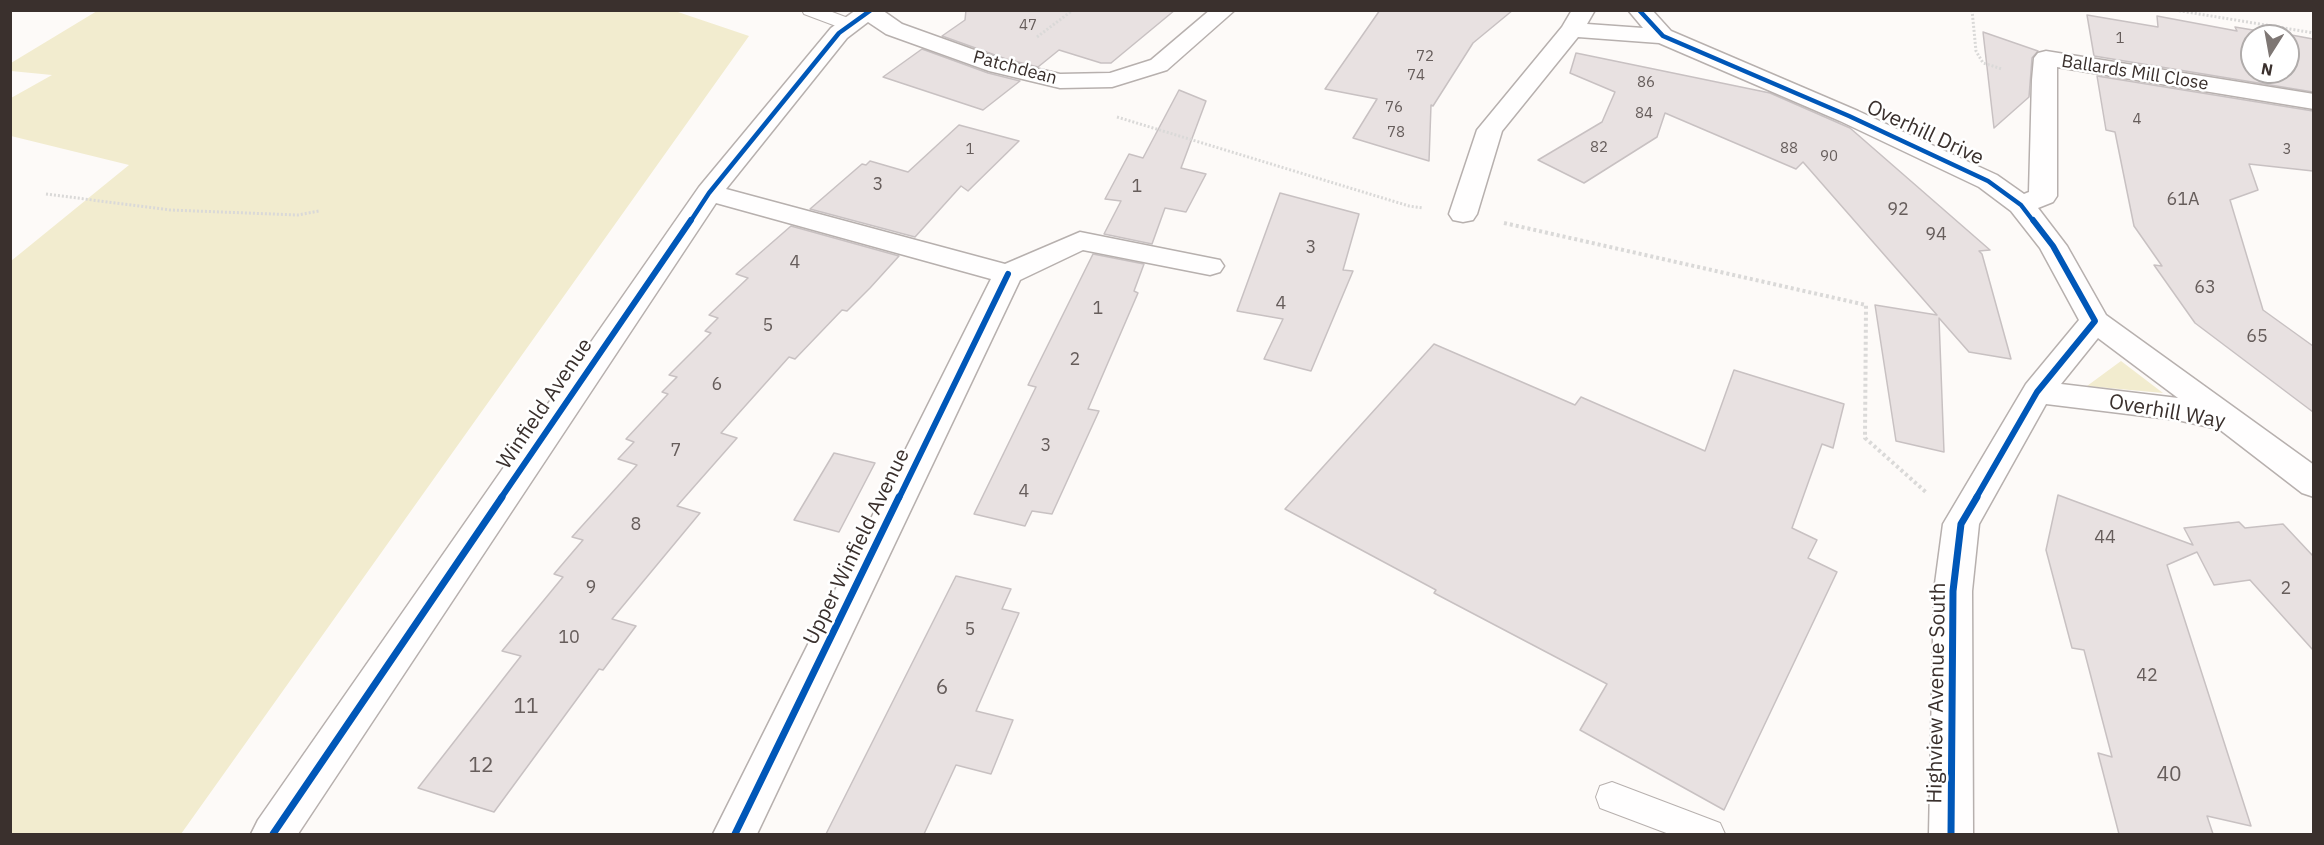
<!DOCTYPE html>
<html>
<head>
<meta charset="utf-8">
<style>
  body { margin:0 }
  #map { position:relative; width:2324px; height:845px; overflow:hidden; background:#fdfaf8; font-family:"IBM Plex Sans",sans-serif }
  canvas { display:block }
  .frame { position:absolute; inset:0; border:12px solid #3a302d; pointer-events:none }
  .north { position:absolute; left:2240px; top:24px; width:60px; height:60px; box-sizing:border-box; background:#fff; border:2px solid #b0acab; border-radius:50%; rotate:191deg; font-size:16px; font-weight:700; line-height:24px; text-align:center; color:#3a302d }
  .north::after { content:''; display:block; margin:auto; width:21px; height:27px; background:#7e7774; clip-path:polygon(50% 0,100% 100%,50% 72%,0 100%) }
</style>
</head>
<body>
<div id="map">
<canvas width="2324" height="845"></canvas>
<div class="frame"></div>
<div class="north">N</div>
</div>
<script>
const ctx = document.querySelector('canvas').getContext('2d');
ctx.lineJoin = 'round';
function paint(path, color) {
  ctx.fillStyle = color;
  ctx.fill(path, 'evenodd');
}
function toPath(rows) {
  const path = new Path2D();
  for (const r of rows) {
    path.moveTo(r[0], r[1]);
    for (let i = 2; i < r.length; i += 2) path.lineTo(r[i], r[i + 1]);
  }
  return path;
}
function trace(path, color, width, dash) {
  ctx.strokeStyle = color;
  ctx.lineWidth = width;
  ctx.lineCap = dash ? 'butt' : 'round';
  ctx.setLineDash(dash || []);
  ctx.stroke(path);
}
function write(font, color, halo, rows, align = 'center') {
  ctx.font = font + ' "IBM Plex Sans",sans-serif';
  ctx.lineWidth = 5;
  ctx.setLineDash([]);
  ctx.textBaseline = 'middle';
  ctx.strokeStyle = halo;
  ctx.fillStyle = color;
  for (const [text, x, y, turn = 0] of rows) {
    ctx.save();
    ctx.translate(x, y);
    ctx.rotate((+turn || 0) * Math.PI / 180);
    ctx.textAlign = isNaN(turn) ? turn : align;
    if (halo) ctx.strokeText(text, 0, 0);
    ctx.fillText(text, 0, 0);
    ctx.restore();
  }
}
paint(toPath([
  [675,11,749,36,181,834,11,834,11,261,129,165,11,136,11,98,52,75,11,71,11,63,97,11],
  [2121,361,2163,393,2087,386]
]), '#f2eccf');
const building = toPath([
  [966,10,1175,10,1111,63,1101,63,1059,50,1038,67,1006,59,942,36,965,20,966,10],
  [1380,10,1513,10,1473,43,1433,106,1431,105,1429,161,1353,138,1377,99,1325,89,1380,10],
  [2087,15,2158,27,2157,16,2237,31,2235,27,2259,31,2259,29,2313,39,2313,92,2094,56,2087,15],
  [2252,36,2288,36,2288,72,2252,72,2252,36],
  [1983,32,2038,51,2032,58,2029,97,1994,128,1983,32],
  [922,49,988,73,1020,81,983,110,883,77,922,49],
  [1576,53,1770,93,1850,128,1990,250,1979,251,1982,254,2011,359,1969,352,1939,318,1944,452,1896,441,1875,305,1937,315,1803,162,1796,169,1665,113,1657,137,1584,183,1538,160,1602,122,1615,92,1570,73,1576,53],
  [2097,76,2313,111,2313,171,2249,164,2258,190,2230,200,2263,310,2313,346,2313,412,2195,323,2154,265,2162,266,2134,226,2115,132,2106,130,2097,76],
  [1179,90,1206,101,1181,168,1206,174,1186,212,1165,208,1152,244,1104,234,1121,201,1105,199,1129,154,1143,158,1179,90],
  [959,125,1019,141,968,191,961,186,915,237,810,209,862,164,866,165,870,161,908,172,959,125],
  [1280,193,1359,214,1343,270,1353,271,1311,371,1264,359,1283,319,1237,311,1280,193],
  [791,226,899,256,870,288,847,311,842,310,795,359,789,357,721,433,737,438,677,506,700,513,612,619,636,626,603,670,599,669,494,812,418,788,521,656,502,651,563,577,554,574,583,540,572,537,637,465,618,459,634,442,626,439,668,394,662,392,677,377,669,375,711,333,705,331,718,318,709,315,748,278,736,274,791,226],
  [1093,254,1144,264,1134,291,1138,293,1088,409,1099,411,1052,514,1032,511,1025,526,974,514,1036,387,1028,385,1093,254],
  [1434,344,1575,405,1581,397,1705,451,1734,370,1844,404,1833,448,1822,444,1792,528,1817,540,1808,558,1837,572,1724,810,1580,730,1607,684,1434,593,1436,590,1285,509,1434,344],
  [834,453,875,463,839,532,794,520,834,453],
  [2058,495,2193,545,2184,528,2239,522,2245,528,2283,524,2313,556,2313,650,2250,580,2214,585,2197,552,2167,565,2251,826,2207,816,2213,834,2119,834,2098,753,2112,757,2084,650,2072,648,2046,550,2058,495],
  [956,576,1011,589,1002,609,1019,613,976,711,1013,720,991,774,956,765,924,834,826,834,956,576]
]);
paint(building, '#e8e1e1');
trace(building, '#c8c1c2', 1.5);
const service = toPath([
  [802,10,827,10,856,21,859,25,856,29,850,30,844,29,804,14,802,10],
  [1612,782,1720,823,1725,834,1669,834,1600,808,1596,797,1600,786,1612,782]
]);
const minor = toPath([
  [856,10,882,10,902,24,1005,61,1060,74,1110,73,1151,60,1210,10,1235,10,1167,70,1112,87,1060,88,989,71,886,34,868,22,847,38,726,189,1005,264,1080,232,1220,260,1224,266,1220,272,1210,275,1083,250,1020,280,757,834,713,834,991,279,716,203,298,834,251,834,258,820,699,187,831,28,856,10],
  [1572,10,1595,10,1587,24,1643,28,1628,10,1652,10,1671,31,1858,111,1997,175,2024,194,2029,192,2032,80,2034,58,2038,53,2046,51,2314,94,2314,109,2057,67,2057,196,2053,202,2038,208,2067,246,2106,315,2314,465,2314,497,2302,493,2219,429,2177,420,2046,404,1979,524,1972,591,1973,834,1929,834,1934,591,1943,524,2026,384,2079,320,2040,248,2011,211,1979,187,1840,121,1659,43,1578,37,1502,131,1477,214,1473,220,1463,222,1453,220,1449,214,1477,130,1562,27,1572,10],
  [2098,338,2178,398,2061,384,2098,338]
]);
trace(service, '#b7b0ae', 2);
trace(minor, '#b7b0ae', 3);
trace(toPath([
  [1972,10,1976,51,1983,63,2002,69],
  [2175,10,2314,33],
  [1037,37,1073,10],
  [1117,117,1409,206,1423,208],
  [46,194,170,210,298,215,319,211]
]), '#dad9d8', 3, [2, 2]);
trace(toPath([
  [1504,223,1866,305,1865,438,1927,493]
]), '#dad9d8', 4, [3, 3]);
paint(service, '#fffefe');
paint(minor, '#fffefe');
trace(toPath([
  [1639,10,1663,36,1849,116,1988,181,2021,205,2034,222],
  [690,222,709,193,839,33,871,10]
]), '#0057b8', 4.5);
trace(toPath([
  [501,498,691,220],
  [899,498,1008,274],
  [1976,498,2037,392,2095,321,2053,246,2033,220]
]), '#0057b8', 6);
trace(toPath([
  [273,834,502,497],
  [735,834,899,497],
  [1951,834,1953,591,1961,524,1977,497]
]), '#0057b8', 7);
write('15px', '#665d5b', null, [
  ["47",1028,26],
  ["1",2120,39],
  ["72",1425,57],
  ["74",1416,76],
  ["86",1646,83],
  ["76",1394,108],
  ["84",1644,114],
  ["4",2137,120],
  ["78",1396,133],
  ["82",1599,148],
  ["88",1789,149],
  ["1",970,150],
  ["3",2287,150],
  ["90",1829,157]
]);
write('18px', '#3a302d', '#fff', [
  ["Patchdean",1015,68,15],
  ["Ballards Mill Close",2135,73,9]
]);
write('18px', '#665d5b', null, [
  ["3",878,185],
  ["1",1137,187],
  ["61A",2183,200],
  ["92",1898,210],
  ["94",1936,235],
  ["3",1311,248],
  ["4",795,263],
  ["63",2205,288],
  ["4",1281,304],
  ["1",1098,309],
  ["5",768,326],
  ["65",2257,337],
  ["2",1075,360],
  ["6",717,385],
  ["3",1046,446],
  ["7",676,451],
  ["4",1024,492],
  ["8",636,525],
  ["44",2105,538],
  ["9",591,588],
  ["2",2286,589],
  ["5",970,630],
  ["10",569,638],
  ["42",2147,676]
]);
write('21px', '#3a302d', '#fff', [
  ["Overhill Drive",1925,133,25],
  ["Winfield Avenue",545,404,-56],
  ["Overhill Way",2167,412,10],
  ["Upper Winfield Avenue",857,547,-64],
  ["Highview Avenue South",1937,693,-89]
]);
write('21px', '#665d5b', null, [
  ["6",942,688],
  ["11",526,707],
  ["12",481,766],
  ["40",2169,775]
]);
</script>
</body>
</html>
